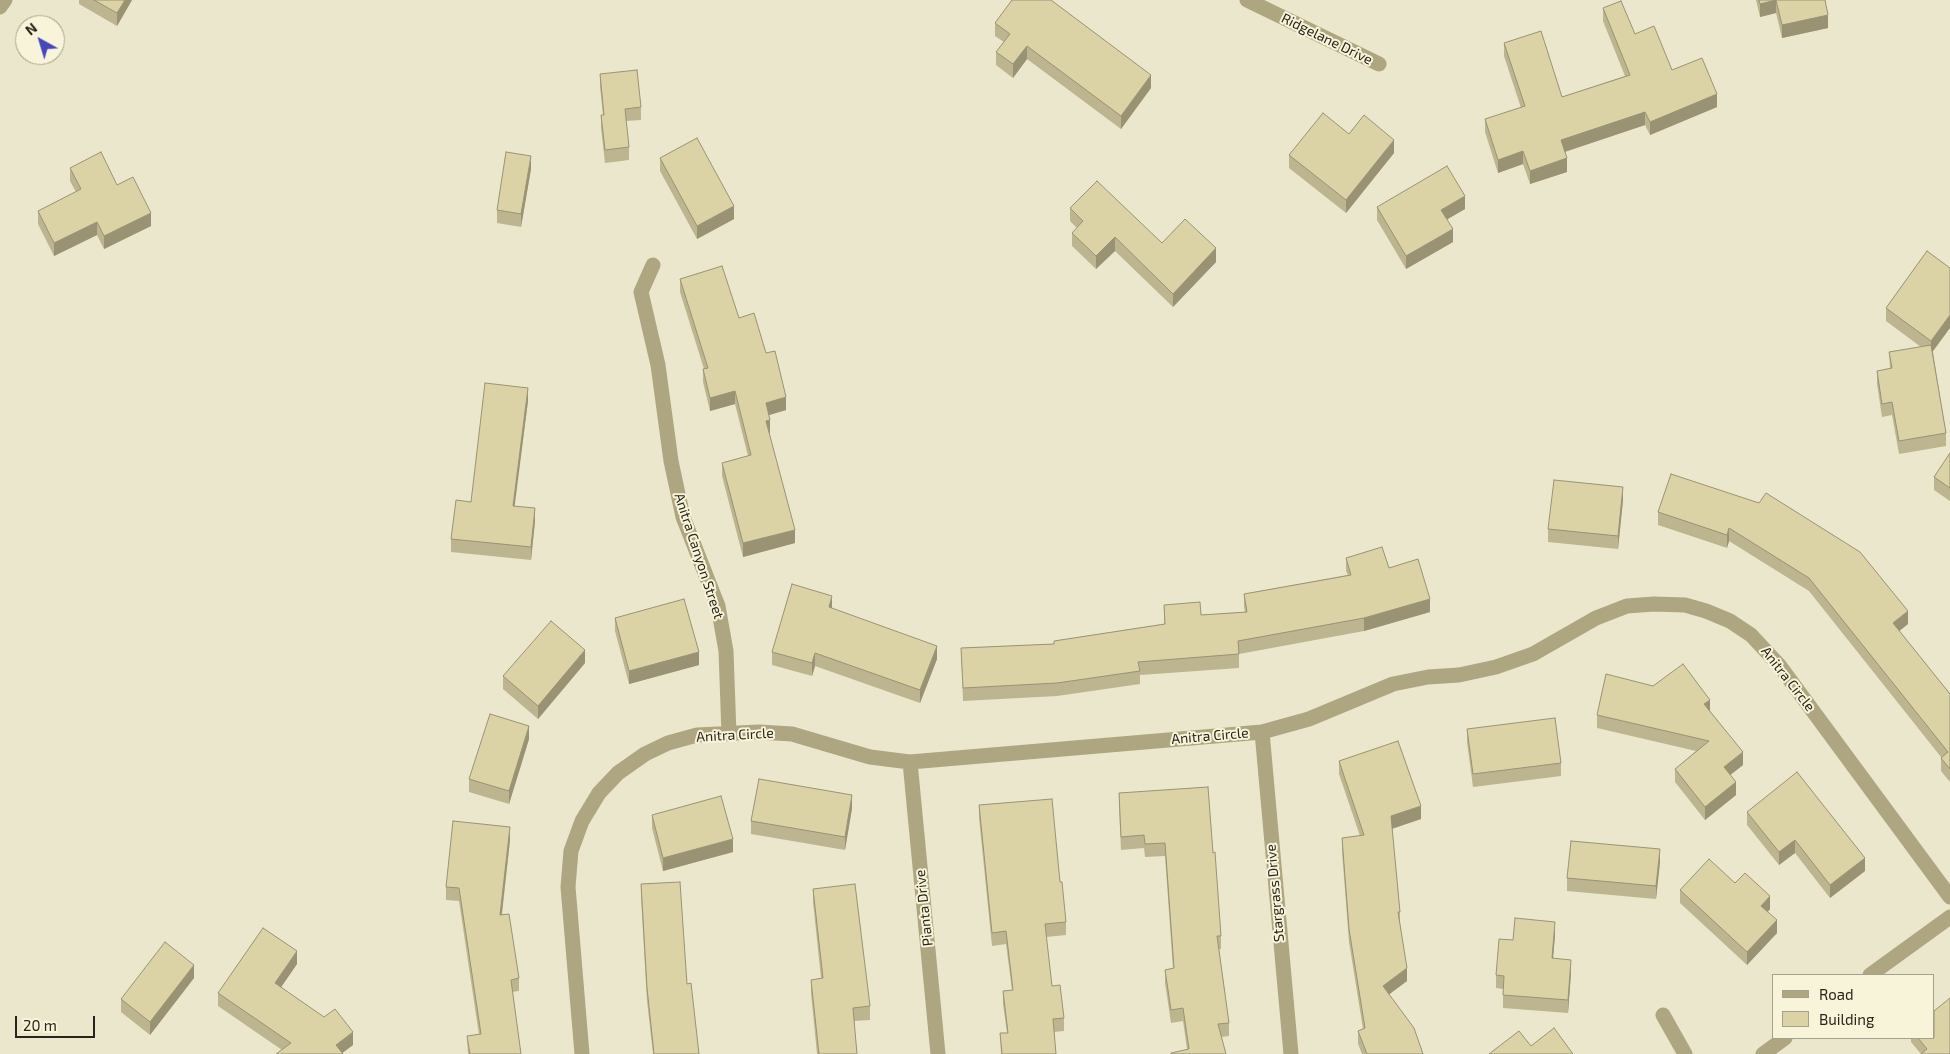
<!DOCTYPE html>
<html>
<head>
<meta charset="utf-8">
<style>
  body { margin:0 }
  #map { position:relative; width:1950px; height:1054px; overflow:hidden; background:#ebe7cd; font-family:"Exo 2",sans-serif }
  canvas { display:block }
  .legend { position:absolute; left:1772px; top:974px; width:162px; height:65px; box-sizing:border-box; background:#f8f4da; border:1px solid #a4a18e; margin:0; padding:6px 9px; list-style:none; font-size:15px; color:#27251b }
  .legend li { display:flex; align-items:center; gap:10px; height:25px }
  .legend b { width:25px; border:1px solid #a4a18e }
  .north { position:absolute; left:15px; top:15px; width:50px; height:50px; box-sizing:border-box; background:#f8f4da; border:1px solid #a4a18e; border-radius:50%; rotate:321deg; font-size:14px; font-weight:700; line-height:20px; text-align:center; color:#27251b }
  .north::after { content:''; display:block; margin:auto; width:18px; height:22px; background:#4747bc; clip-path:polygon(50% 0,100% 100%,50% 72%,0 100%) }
  .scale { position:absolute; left:15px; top:1016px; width:80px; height:22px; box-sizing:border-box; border:2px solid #27251b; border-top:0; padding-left:6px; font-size:15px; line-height:18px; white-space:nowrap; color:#27251b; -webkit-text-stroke:4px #f8f4da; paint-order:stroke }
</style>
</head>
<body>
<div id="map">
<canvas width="1950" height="1054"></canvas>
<ul class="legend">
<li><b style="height:6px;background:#aea680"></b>Road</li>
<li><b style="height:14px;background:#dbd2a6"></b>Building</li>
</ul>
<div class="north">N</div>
<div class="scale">20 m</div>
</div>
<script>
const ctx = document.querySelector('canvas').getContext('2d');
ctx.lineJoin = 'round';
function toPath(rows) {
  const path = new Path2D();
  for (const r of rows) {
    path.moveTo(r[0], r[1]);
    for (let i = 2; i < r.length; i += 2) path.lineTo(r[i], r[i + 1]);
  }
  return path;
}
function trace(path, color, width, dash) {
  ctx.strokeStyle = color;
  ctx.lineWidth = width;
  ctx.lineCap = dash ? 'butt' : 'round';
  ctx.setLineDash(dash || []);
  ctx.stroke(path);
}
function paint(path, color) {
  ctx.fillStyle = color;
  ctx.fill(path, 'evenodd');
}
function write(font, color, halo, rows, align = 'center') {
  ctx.font = font + ' "Exo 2",sans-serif';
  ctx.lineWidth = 4;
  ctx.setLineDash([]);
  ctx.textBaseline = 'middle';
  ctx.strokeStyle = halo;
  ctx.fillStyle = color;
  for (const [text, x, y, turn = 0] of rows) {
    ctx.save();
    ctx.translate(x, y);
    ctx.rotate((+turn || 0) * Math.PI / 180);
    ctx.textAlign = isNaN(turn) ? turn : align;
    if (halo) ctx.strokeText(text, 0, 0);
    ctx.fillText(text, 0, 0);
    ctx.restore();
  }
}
trace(toPath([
  [1247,0,1379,64],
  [0,7,5,0],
  [653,265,641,292,658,365,671,461,683,517,718,606,726,651,729,734],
  [1262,732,1291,1054],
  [910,762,938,1054],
  [1870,975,1950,917],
  [1663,1015,1685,1054],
  [582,1054,568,887,571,851,582,821,599,793,618,773,645,754,668,743,697,735,759,732,792,734,870,757,910,762,1262,732,1309,719,1393,684,1428,677,1459,675,1496,667,1533,654,1596,618,1627,606,1654,604,1685,605,1706,611,1730,621,1751,635,1779,665,1950,897],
  [1763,1054,1785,1038]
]), '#aea680', 15);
paint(toPath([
  [79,0,132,0,117,26,79,4],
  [1756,0,1825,0,1828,28,1782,38,1776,13,1760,17],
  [1603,8,1635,34,1672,70,1717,107,1650,135,1645,125,1565,152,1567,172,1530,184,1523,164,1498,173,1485,132,1485,119,1521,108,1504,56,1504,43,1562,97,1625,76,1603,21],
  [995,23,1151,88,1121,129,1027,59,1013,78,996,65,996,52,1004,42,995,36],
  [600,74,641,107,641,120,626,121,629,147,629,160,605,163,601,128,601,115,603,115,600,87],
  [1349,134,1394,153,1346,213,1289,168,1289,155],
  [660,158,734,219,697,239,660,171],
  [70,168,117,185,151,226,104,249,97,235,54,256,38,224,38,211,76,192,70,181],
  [531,169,521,227,497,223,497,210],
  [1377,207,1465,209,1447,219,1453,242,1406,269,1377,220],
  [1070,208,1162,243,1216,262,1173,307,1115,251,1096,269,1072,246,1072,233,1077,228,1070,221],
  [1927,251,1933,352,1946,433,1946,446,1899,454,1892,415,1882,417,1877,384,1877,371,1890,369,1889,352,1921,347,1886,321,1886,308],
  [680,279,739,318,766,353,786,410,769,415,769,433,795,543,743,557,722,476,722,463,748,456,735,404,710,411,703,382,703,369,704,369,680,292],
  [528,401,514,506,535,521,531,560,451,552,451,539,471,502],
  [1950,453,1950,501,1934,490,1934,477],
  [1671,474,1908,624,1899,631,1950,694,1950,782,1941,771,1941,757,1809,591,1729,541,1727,548,1658,525,1658,512],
  [1623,500,1618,549,1548,542,1548,529],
  [1346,558,1389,568,1430,612,1364,631,1239,654,1239,668,1140,675,1140,684,1057,696,963,701,961,648,1054,644,1054,641,1164,624,1164,605,1201,615,1245,612,1244,607,1244,594,1348,575,1346,571],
  [832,609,937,659,920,703,815,666,812,676,772,665,772,652],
  [615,618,699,665,629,684,615,631],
  [585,663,538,719,503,689,503,676],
  [1653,686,1710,711,1743,765,1730,775,1736,795,1705,820,1675,782,1675,769,1696,751,1597,728,1597,715],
  [1467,729,1561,763,1561,776,1473,787,1467,742],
  [529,739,509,804,469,792,469,779],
  [1339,761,1421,819,1392,829,1400,912,1400,923,1407,981,1389,994,1423,1054,1362,1054,1358,1044,1358,1031,1363,1029,1349,942,1342,851,1342,838,1360,836,1339,774],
  [1119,793,1213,853,1221,936,1221,949,1219,949,1229,1023,1229,1036,1222,1037,1187,1049,1183,1021,1171,1023,1165,983,1165,970,1173,969,1165,856,1145,857,1144,848,1121,850,1119,806],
  [979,805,1060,882,1066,922,1066,935,1046,937,1052,986,1064,1018,1064,1031,1054,1032,1056,1054,1001,1054,1000,1033,1007,1033,1003,1004,1003,991,1012,990,1006,944,992,946,979,818],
  [852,808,845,850,751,834,751,821],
  [1747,812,1865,871,1830,898,1795,853,1779,865,1747,825],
  [652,815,733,852,663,871,652,828],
  [510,840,502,915,519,978,519,991,512,992,521,1054,468,1054,467,1036,479,1035,459,901,446,900,446,887],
  [1660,862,1656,899,1567,891,1567,878],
  [1735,883,1770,909,1768,912,1777,933,1747,965,1680,903,1680,890],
  [641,884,687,984,699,1054,653,1054,647,1001,641,897],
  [813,889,870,1006,870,1020,854,1021,857,1054,817,1054,811,993,811,980,821,978,813,902],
  [1555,935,1553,958,1571,973,1568,1013,1503,1008,1503,989,1496,988,1496,975,1513,940],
  [297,964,281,987,353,1045,342,1053,282,1050,218,1006,218,993],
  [194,978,150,1035,121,1012,121,999],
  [1911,1038,1934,1038,1950,1054,1921,1054,1911,1042]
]), '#bcb58f');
paint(toPath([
  [125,0,132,0,117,26,117,13],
  [1776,0,1776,13,1760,17,1760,4],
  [1828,15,1828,28,1782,38,1782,25],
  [1027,46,1027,59,1013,78,1013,64],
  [1151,75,1151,88,1121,129,1121,116],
  [1717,94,1717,107,1650,135,1650,122],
  [1645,112,1645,125,1561,153,1561,140],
  [1394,140,1394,153,1346,213,1346,200],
  [1523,151,1523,164,1498,173,1498,160],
  [531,156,531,169,521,227,521,214],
  [1567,158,1567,172,1530,184,1530,171],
  [1465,196,1465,209,1441,223,1441,210],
  [734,206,734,219,697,239,697,226],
  [151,213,151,226,104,249,104,236],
  [97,222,97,235,54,256,54,243],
  [1453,229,1453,242,1406,269,1406,256],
  [1115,237,1115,251,1096,269,1096,256],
  [1216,248,1216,262,1173,307,1173,294],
  [1950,315,1950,328,1931,354,1931,341],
  [528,388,528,401,513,519,513,506],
  [735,391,735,404,710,411,710,398],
  [786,397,786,410,766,416,766,403],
  [770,420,770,433,766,434,766,421],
  [1623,487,1623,500,1618,549,1618,536],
  [535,508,535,521,531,560,531,547],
  [1729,528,1729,541,1727,548,1727,535],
  [795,530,795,543,743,557,743,543],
  [832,596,832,609,829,607],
  [1430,599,1430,612,1364,631,1364,618],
  [1908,611,1908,624,1893,636,1893,623],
  [937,646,937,659,920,703,920,690],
  [585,650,585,663,538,719,538,706],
  [699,652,699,665,629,684,629,671],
  [815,653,815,666,812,676,812,663],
  [1710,700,1710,713,1704,704],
  [529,726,529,739,509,804,509,791],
  [1743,752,1743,765,1724,780,1724,767],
  [1736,782,1736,795,1705,820,1705,807],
  [852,795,852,808,845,850,845,837],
  [1421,806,1421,819,1391,829,1391,816],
  [510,827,510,840,500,928,500,915],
  [733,839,733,852,663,871,663,858],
  [1795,840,1795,853,1779,865,1779,852],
  [1660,849,1660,862,1656,899,1656,886],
  [1865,858,1865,871,1830,898,1830,885],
  [1770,896,1770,909,1761,919,1761,906],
  [1777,920,1777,933,1747,965,1747,952],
  [1555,922,1555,935,1552,971,1552,958],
  [297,951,297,964,275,996,275,983],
  [1571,960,1571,973,1568,1013,1568,1000],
  [194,965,194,978,150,1035,150,1022],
  [1407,968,1407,981,1383,999,1383,986],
  [353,1032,353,1045,341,1054,336,1045]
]), '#999374');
const building = toPath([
  [94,0,125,0,117,13,94,0],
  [1012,0,1051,0,1151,75,1121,116,1027,46,1013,64,996,52,1010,34,995,23,1012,0],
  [1759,0,1825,0,1828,15,1782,25,1776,0,1760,4,1759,0],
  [1621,1,1635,34,1654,26,1672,70,1702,58,1717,94,1650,122,1645,112,1561,140,1567,158,1530,171,1523,151,1498,160,1485,119,1525,106,1504,43,1541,31,1562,97,1630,75,1603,8,1621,1],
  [637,70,641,107,625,109,629,147,605,150,601,115,604,115,600,74,637,70],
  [1323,113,1349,134,1364,115,1394,140,1346,200,1289,155,1323,113],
  [697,138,734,206,697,226,660,158,697,138],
  [101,152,117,185,133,177,151,213,104,236,97,222,54,243,38,211,81,189,70,168,101,152],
  [506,152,531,156,521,214,497,210,506,152],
  [1447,166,1465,196,1441,210,1453,229,1406,256,1377,207,1447,166],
  [1097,181,1162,243,1185,219,1216,248,1173,294,1115,237,1096,256,1072,233,1083,221,1070,208,1097,181],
  [1927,251,1950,268,1950,315,1931,341,1886,308,1927,251],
  [722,266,739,318,754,313,766,353,775,351,786,397,766,403,770,420,766,421,795,530,743,543,722,463,751,455,735,391,710,398,703,369,708,368,680,279,722,266],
  [1931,345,1946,433,1899,441,1892,402,1882,404,1877,371,1892,368,1889,352,1931,345],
  [485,383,528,388,513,506,535,508,531,547,451,539,456,500,471,502,485,383],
  [1950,453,1950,488,1934,477,1950,453],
  [1671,474,1759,503,1766,493,1860,552,1908,611,1893,623,1950,694,1950,769,1941,758,1948,752,1809,578,1729,528,1727,535,1658,512,1671,474],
  [1554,480,1623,487,1618,536,1548,529,1554,480],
  [1382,547,1389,568,1418,559,1430,599,1364,618,1238,641,1239,654,1138,662,1140,671,1057,683,963,688,961,648,1054,644,1054,641,1165,624,1164,605,1200,602,1201,615,1247,612,1244,594,1351,575,1346,558,1382,547],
  [792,584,832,596,829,607,937,646,920,690,815,653,812,663,772,652,792,584],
  [684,599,699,652,629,671,615,618,684,599],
  [551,621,585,650,538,706,503,676,551,621],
  [1683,664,1710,700,1704,704,1743,752,1724,767,1736,782,1705,807,1675,769,1709,741,1597,715,1606,674,1653,686,1683,664],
  [490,714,529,726,509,791,469,779,490,714],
  [1555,718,1561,763,1473,774,1467,729,1555,718],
  [1398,741,1421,806,1391,816,1400,912,1398,912,1407,968,1383,986,1414,1028,1423,1054,1367,1054,1358,1031,1365,1028,1349,929,1342,838,1364,835,1339,761,1398,741],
  [1797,772,1865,858,1830,885,1795,840,1779,852,1747,812,1797,772],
  [759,779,852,795,845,837,751,821,759,779],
  [1208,787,1213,853,1215,852,1221,936,1217,936,1229,1023,1218,1024,1226,1054,1171,1054,1171,1053,1189,1049,1183,1008,1171,1010,1165,970,1174,968,1165,843,1145,844,1144,835,1121,837,1119,793,1208,787],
  [721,796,733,839,663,858,652,815,721,796],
  [1052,799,1060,882,1062,882,1066,922,1045,924,1052,986,1060,985,1064,1018,1053,1019,1056,1054,1002,1054,1000,1033,1008,1033,1003,991,1013,990,1006,931,992,933,979,805,1052,799],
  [453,821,510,827,500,915,509,914,519,978,511,980,521,1054,470,1054,467,1036,481,1034,459,888,446,887,453,821],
  [1571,841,1660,849,1656,886,1567,878,1571,841],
  [1709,859,1735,883,1745,873,1770,896,1761,906,1777,920,1747,952,1680,890,1709,859],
  [680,882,687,984,691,983,699,1054,654,1054,647,988,641,884,680,882],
  [855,884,870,1006,853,1008,857,1054,819,1054,811,980,823,978,813,889,855,884],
  [1515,918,1555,922,1552,958,1571,960,1568,1000,1503,995,1504,976,1496,975,1499,939,1513,940,1515,918],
  [263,928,297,951,275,983,324,1017,335,1009,353,1032,336,1045,343,1054,276,1054,291,1043,218,993,263,928],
  [165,942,194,965,150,1022,121,999,165,942],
  [1950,998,1950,1054,1921,1054,1927,1049,1918,1038,1934,1038,1934,1011,1950,998],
  [1554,1028,1573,1054,1489,1054,1519,1031,1531,1046,1554,1028]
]);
paint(building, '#dbd2a6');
trace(building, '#999374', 1);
write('14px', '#27251b', '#f8f4da', [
  ["Ridgelane Drive",1327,39,26],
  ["Anitra Canyon Street",699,556,72],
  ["Anitra Circle",1788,679,52],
  ["Anitra Circle",735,735,-3],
  ["Anitra Circle",1210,736,-5],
  ["Stargrass Drive",1275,893,-95],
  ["Pianta Drive",924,908,-96]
]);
</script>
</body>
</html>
